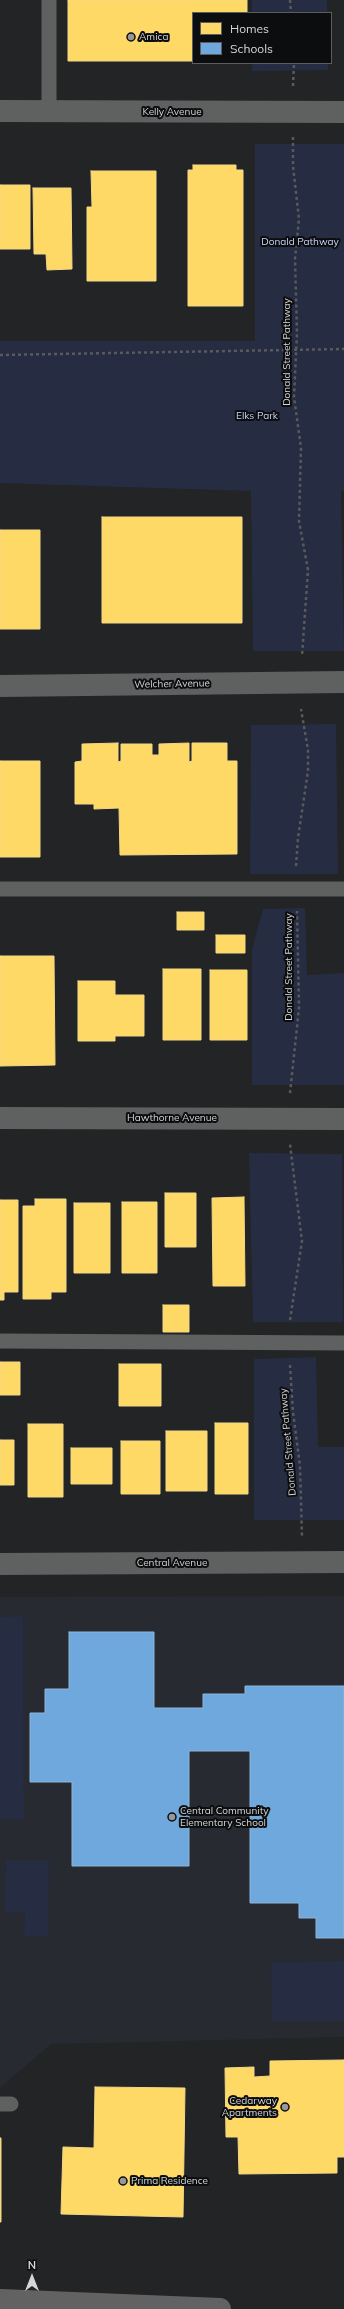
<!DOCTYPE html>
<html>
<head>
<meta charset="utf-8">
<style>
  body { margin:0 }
  #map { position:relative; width:344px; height:2309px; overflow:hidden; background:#232425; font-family:Mulish,sans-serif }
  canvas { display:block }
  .legend { position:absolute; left:192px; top:12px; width:140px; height:52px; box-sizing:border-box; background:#0c0d0e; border:1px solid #5c5d5f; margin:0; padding:5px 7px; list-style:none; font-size:12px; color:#d5d6d8 }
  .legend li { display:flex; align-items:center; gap:8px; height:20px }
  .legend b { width:20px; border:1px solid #5c5d5f }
  .north { position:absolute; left:12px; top:2257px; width:40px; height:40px; -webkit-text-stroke:3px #0c0d0e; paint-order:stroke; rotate:0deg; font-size:11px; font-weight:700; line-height:16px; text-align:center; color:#d5d6d8 }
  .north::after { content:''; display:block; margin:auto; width:14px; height:18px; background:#d5d6d8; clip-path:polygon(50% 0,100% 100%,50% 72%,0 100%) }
</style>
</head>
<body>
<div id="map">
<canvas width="344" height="2309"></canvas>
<ul class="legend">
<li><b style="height:11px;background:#ffd966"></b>Homes</li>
<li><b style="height:11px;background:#6fa8dc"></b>Schools</li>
</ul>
<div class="north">N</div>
</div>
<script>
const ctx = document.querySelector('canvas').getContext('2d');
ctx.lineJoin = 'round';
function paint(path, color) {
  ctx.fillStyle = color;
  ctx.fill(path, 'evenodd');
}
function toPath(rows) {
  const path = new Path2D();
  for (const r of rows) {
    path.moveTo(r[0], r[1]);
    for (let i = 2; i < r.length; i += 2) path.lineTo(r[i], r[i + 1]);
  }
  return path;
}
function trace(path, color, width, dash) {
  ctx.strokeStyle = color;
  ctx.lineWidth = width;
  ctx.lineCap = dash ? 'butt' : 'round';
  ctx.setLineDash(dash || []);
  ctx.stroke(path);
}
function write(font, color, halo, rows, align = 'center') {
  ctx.font = font + ' Mulish,sans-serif';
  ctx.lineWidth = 4;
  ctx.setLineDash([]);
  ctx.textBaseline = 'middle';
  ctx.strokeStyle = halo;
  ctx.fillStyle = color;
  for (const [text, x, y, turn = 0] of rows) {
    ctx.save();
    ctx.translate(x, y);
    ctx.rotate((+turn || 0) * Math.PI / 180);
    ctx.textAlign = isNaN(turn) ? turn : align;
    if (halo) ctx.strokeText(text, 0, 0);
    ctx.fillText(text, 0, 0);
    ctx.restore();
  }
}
paint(toPath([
  [344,1596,344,2037,51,2044,0,2088,0,1597]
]), '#272a31');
paint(toPath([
  [252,0,327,0,327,13,252,13],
  [252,63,328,63,328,70,252,71],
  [255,144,344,144,344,491,341,491,344,651,253,651,251,491,0,483,0,341,255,341],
  [336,724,338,874,250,874,251,725],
  [305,908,307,975,344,973,344,1085,252,1085,252,949,263,909],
  [249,1153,342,1154,343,1322,253,1322],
  [316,1357,318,1447,344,1447,344,1520,254,1520,254,1359],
  [23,1616,24,1819,0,1819,0,1617],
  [6,1860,49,1860,48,1937,24,1936,25,1912,5,1912],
  [344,1961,344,2021,272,2021,271,1962]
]), '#262c42');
const homes = toPath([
  [68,0,247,0,247,13,193,13,193,61,68,61,68,0],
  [193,165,236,165,236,170,243,170,243,306,188,306,188,170,193,170,193,165],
  [91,171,156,171,156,281,87,281,87,207,92,207,91,171],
  [0,185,30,185,30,249,0,249,0,185],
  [33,188,71,188,72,269,47,270,46,254,34,254,33,188],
  [102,517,242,517,242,623,102,623,102,517],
  [0,530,40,530,40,629,0,629,0,530],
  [118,743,118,762,121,761,121,744,152,744,152,755,159,755,159,744,189,743,189,762,192,761,192,743,227,743,227,761,237,761,237,854,120,855,119,808,94,809,94,804,75,804,75,762,82,761,82,744,118,743],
  [0,761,40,761,40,857,0,857,0,761],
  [177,912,204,912,204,930,177,930,177,912],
  [216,935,245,935,245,953,216,953,216,935],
  [0,956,54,956,55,1065,0,1066,0,956],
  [163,969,201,969,201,1040,163,1040,163,969],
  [210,970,247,970,247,1040,210,1040,210,970],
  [78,981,115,981,115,995,144,995,144,1036,115,1036,115,1041,78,1041,78,981],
  [165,1193,196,1193,196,1247,165,1247,165,1193],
  [244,1197,245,1286,213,1286,212,1198,244,1197],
  [35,1199,66,1199,66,1292,51,1292,51,1299,23,1299,23,1206,35,1206,35,1199],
  [0,1200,18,1200,18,1292,4,1292,4,1300,0,1300,0,1200],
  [122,1202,157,1202,157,1273,122,1273,122,1202],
  [74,1203,110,1203,110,1273,74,1273,74,1203],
  [163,1305,189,1305,189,1332,163,1332,163,1305],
  [0,1362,20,1362,20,1395,0,1395,0,1362],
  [119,1364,161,1364,161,1406,119,1406,119,1364],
  [215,1423,248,1423,248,1494,215,1494,215,1423],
  [28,1424,63,1424,63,1497,28,1497,28,1424],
  [166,1431,207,1431,207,1491,166,1491,166,1431],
  [0,1440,14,1440,14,1485,0,1485,0,1440],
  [121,1441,160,1441,160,1494,121,1494,121,1441],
  [71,1448,112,1448,112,1484,71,1484,71,1448],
  [344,2060,344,2157,337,2157,337,2173,239,2174,238,2137,226,2137,225,2068,254,2067,254,2077,270,2076,270,2061,344,2060],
  [95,2087,185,2088,183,2217,61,2214,63,2147,94,2148,95,2087],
  [0,2138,1,2138,1,2222,0,2222,0,2138]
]);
paint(homes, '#ffd966');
trace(homes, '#f2d888', 1);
const schools = toPath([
  [69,1632,154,1632,154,1708,203,1708,203,1694,245,1694,245,1686,344,1686,344,1938,316,1938,316,1918,299,1918,299,1903,250,1903,250,1751,189,1751,189,1866,72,1866,72,1782,30,1782,30,1713,45,1713,45,1689,69,1689,69,1632]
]);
paint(schools, '#6fa8dc');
trace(schools, '#8eb6db', 1);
trace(toPath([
  [290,0,291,13],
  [293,86,294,63],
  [293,137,293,166,299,219,295,259,297,333,294,397,301,448,299,521,308,570,302,656],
  [0,355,344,349],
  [296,866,298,838,308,771,308,750,301,709],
  [290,1093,299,1008,297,911],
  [290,1320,302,1241,290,1144],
  [290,1365,293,1412,300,1466,302,1537]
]), '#5a5a5b', 2.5, [3, 3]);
trace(toPath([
  [49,111,49,0],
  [0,889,344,889],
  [0,1341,344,1343],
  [0,2104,11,2104]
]), '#5f6060', 15);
trace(toPath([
  [0,111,344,112],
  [0,686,344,682],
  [0,1118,344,1119],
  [0,1564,344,1562]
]), '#5f6060', 22);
trace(toPath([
  [0,2300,220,2309]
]), '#626263', 22);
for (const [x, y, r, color] of [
  [131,37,4,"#979899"],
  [172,1817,4,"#979899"],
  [285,2107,4,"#979899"],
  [123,2181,4,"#979899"]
]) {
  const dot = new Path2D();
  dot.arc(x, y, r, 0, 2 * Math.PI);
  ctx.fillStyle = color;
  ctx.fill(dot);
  trace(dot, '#0c0d0e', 1.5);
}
write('10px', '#d5d6d8', '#0c0d0e', [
  ["Amica",139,37],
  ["Central Community",180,1811],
  ["Elementary School",180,1823],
  ["Cedarway",277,2101,"right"],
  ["Apartments",277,2113,"right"],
  ["Prima Residence",131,2181]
], 'left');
write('10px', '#d5d6d8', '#0c0d0e', [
  ["Kelly Avenue",172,112],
  ["Donald Street Pathway",287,352,-90],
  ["Welcher Avenue",172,684,-1],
  ["Donald Street Pathway",289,967,-90],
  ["Hawthorne Avenue",172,1118],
  ["Donald Street Pathway",288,1442,-95],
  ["Central Avenue",172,1563]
]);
write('10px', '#c9d5fb', '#0c0d0e', [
  ["Donald Pathway",300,242],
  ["Elks Park",257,416]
]);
</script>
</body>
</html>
